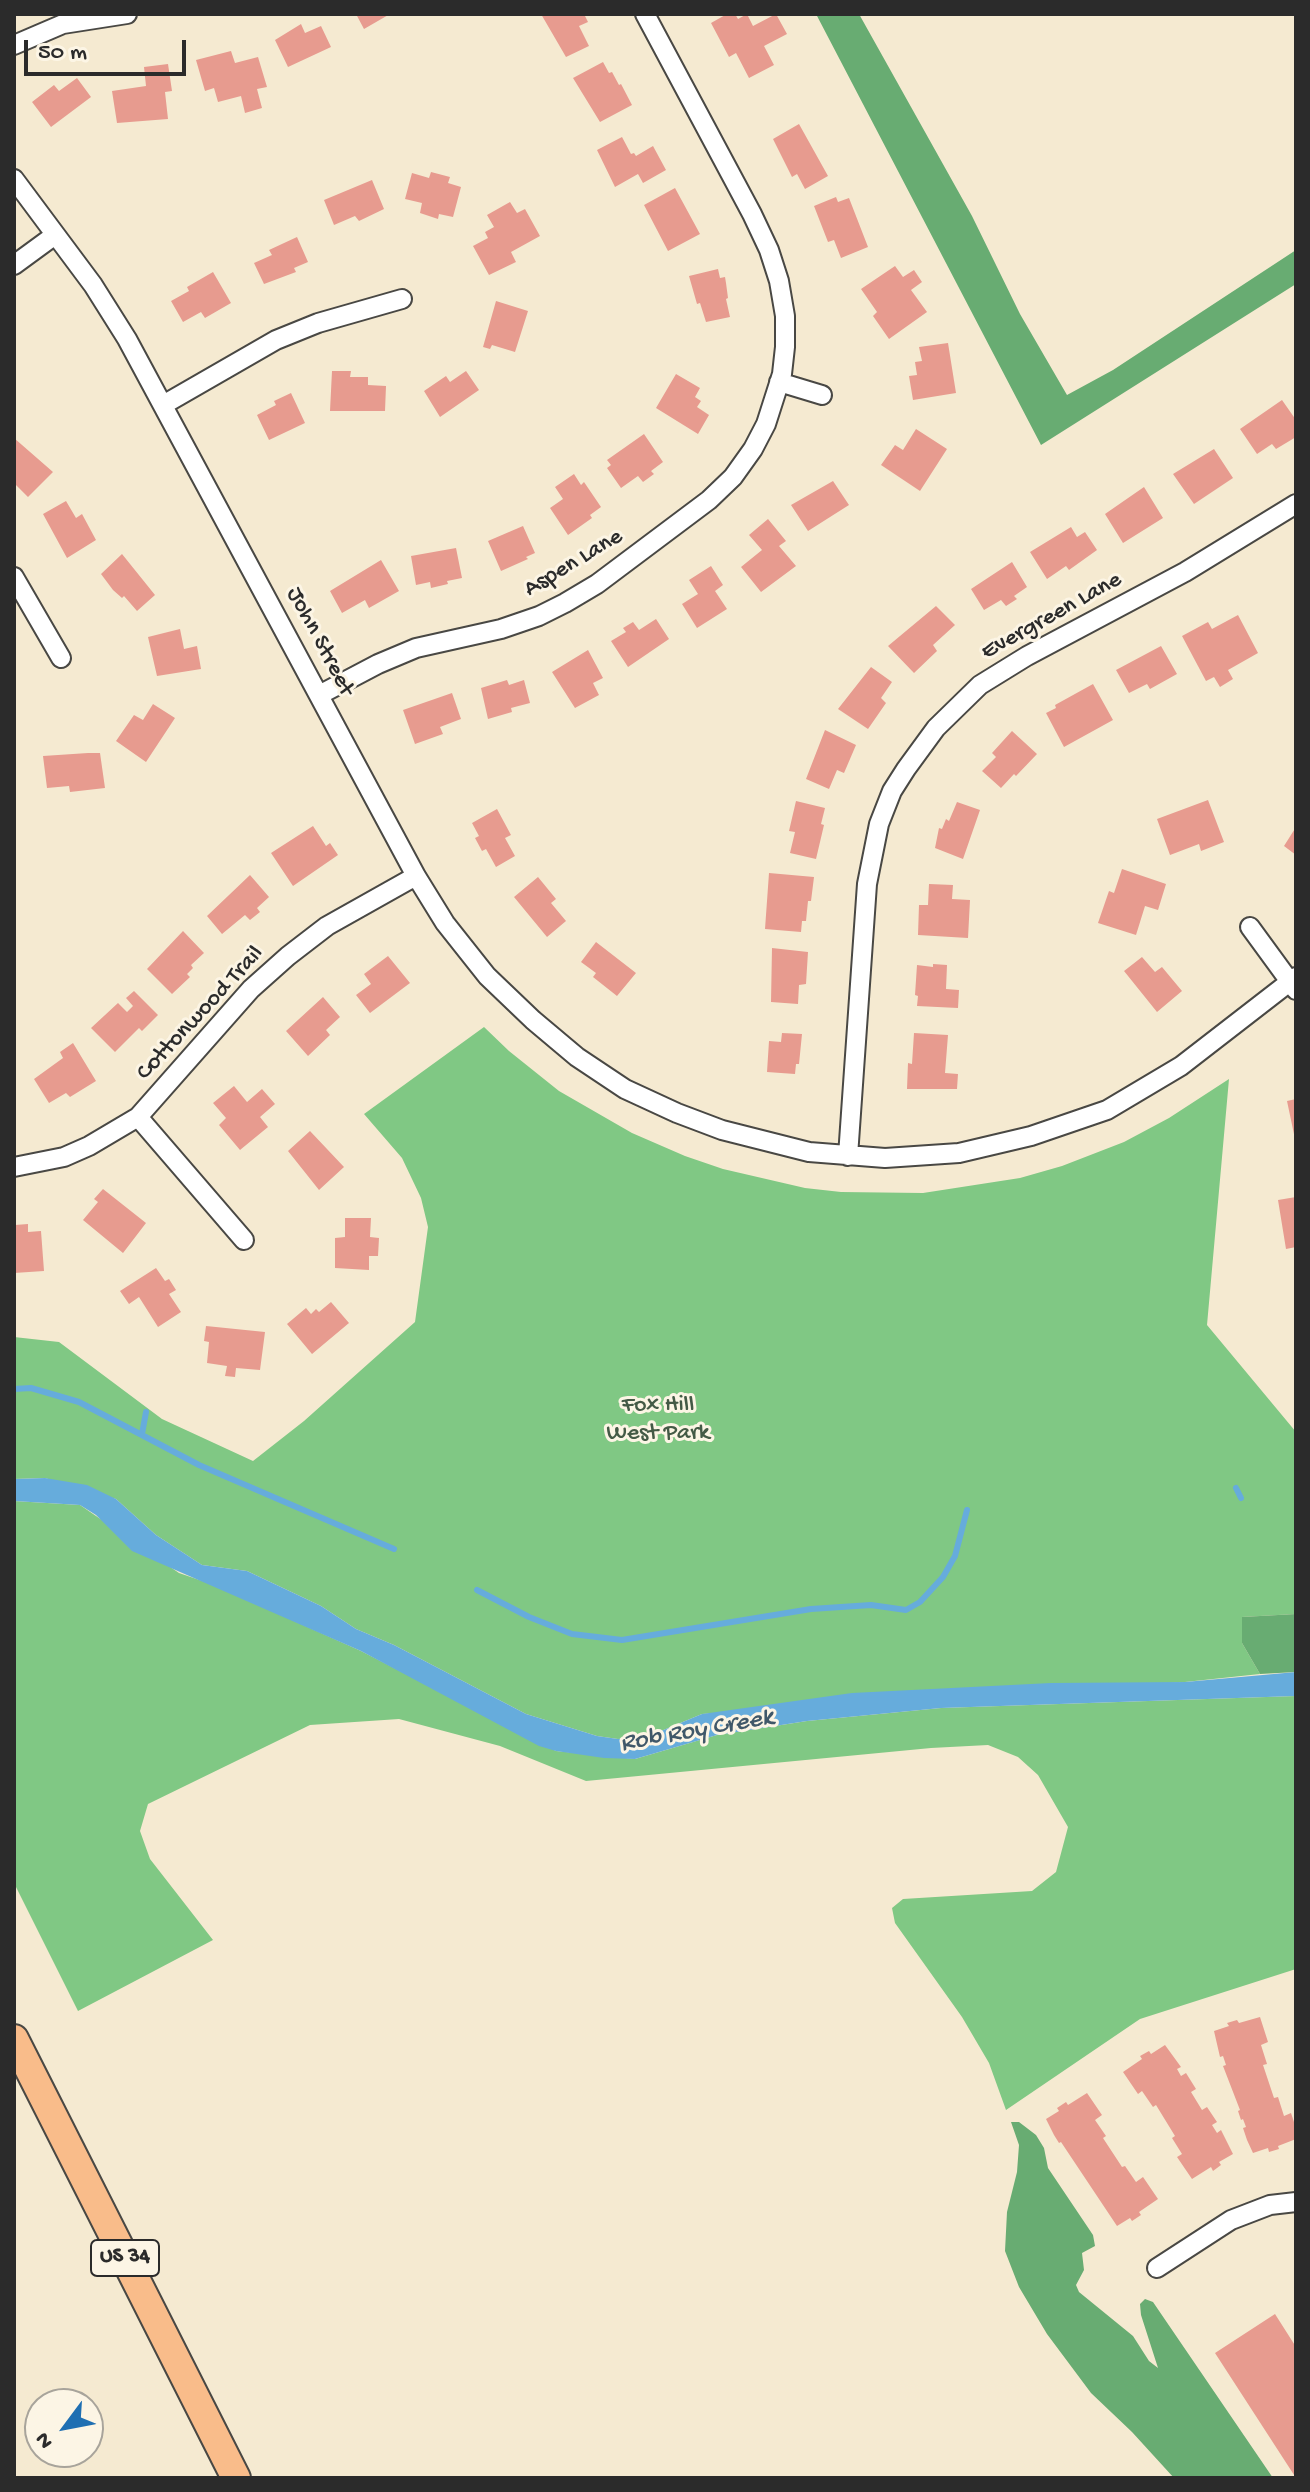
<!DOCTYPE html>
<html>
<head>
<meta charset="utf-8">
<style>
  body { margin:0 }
  #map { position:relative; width:1310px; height:2492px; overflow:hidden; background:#f5ead1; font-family:"Gochi Hand",sans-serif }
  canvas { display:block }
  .frame { position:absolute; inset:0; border:16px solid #2b2b2b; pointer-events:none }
  .north { position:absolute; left:24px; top:2388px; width:80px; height:80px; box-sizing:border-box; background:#fcf5e5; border:2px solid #a8a49b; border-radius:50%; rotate:238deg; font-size:22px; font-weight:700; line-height:32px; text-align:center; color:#2b2b2b }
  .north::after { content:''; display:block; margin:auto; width:28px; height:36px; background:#1f6fb2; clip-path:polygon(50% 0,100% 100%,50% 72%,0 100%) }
  .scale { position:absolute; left:24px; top:40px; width:162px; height:36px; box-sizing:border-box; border:4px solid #2b2b2b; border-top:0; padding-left:10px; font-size:24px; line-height:28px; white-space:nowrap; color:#2b2b2b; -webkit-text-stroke:6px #fcf5e5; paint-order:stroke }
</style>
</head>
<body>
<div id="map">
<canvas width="1310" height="2492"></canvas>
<div class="frame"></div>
<div class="north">N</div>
<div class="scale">50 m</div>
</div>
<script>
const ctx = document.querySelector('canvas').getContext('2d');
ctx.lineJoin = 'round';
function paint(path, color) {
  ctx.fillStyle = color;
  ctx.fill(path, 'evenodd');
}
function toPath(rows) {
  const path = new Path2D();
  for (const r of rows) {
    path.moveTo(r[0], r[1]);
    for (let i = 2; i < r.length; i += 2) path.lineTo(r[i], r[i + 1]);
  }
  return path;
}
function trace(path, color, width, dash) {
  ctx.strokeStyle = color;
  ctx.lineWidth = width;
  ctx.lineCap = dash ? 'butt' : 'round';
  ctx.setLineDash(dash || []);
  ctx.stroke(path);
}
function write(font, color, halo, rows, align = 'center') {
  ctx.font = font + ' "Gochi Hand",sans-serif';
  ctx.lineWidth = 6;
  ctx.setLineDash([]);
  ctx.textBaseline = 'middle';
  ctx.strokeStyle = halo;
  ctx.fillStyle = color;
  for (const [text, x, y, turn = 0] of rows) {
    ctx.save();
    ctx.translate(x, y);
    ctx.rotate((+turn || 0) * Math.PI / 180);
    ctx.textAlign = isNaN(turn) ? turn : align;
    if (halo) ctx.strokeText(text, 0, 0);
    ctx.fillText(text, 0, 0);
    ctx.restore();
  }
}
paint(toPath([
  [484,1027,509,1051,559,1091,632,1133,685,1156,723,1169,805,1188,841,1192,923,1193,1020,1178,1062,1166,1124,1142,1169,1118,1229,1079,1207,1325,1296,1432,1296,1614,1242,1617,1242,1643,1260,1674,1185,1682,702,1714,649,1736,618,1739,597,1736,526,1714,394,1645,356,1629,321,1606,247,1571,202,1565,156,1535,116,1499,45,1478,14,1479,14,1337,59,1342,162,1419,253,1461,304,1421,415,1322,428,1227,421,1198,402,1158,364,1114],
  [14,1501,80,1505,179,1573,214,1585,361,1651,556,1751,635,1759,717,1735,807,1721,941,1708,1296,1696,1296,1969,1140,2019,1006,2110,989,2063,962,2017,895,1923,892,1908,903,1899,1032,1891,1056,1872,1068,1827,1038,1775,1018,1757,988,1745,931,1748,586,1781,500,1746,399,1719,310,1725,148,1804,140,1831,150,1859,213,1940,78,2011,14,1883]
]), '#80c884');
paint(toPath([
  [816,14,859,14,972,216,1020,314,1067,395,1113,370,1296,250,1296,284,1041,445],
  [1296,1614,1296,1672,1260,1674,1242,1643,1242,1617],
  [1011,2122,1019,2122,1036,2135,1044,2148,1048,2168,1093,2235,1095,2246,1082,2253,1084,2270,1076,2285,1079,2292,1133,2336,1149,2361,1158,2368,1141,2315,1140,2304,1145,2299,1153,2302,1273,2478,1174,2478,1132,2432,1091,2393,1047,2334,1019,2287,1005,2251,1007,2212,1017,2172,1019,2145]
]), '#68ac72');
paint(toPath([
  [45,1478,87,1485,116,1499,156,1535,202,1565,247,1571,321,1606,356,1629,394,1645,526,1714,597,1736,618,1739,649,1736,702,1714,852,1693,1051,1683,1185,1682,1296,1672,1296,1696,941,1708,807,1721,717,1735,635,1759,604,1758,556,1751,539,1746,361,1651,132,1551,96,1515,80,1505,14,1501,14,1479]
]), '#66acdc');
trace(toPath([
  [14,1389,31,1388,79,1402,199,1465,394,1549],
  [142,1434,146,1412],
  [1236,1488,1241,1498],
  [477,1590,529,1617,572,1634,622,1640,811,1609,871,1605,906,1610,920,1602,943,1577,955,1556,967,1510]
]), '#66acdc', 6);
paint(toPath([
  [356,14,390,14,364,29],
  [541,14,584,14,588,22,579,26,589,46,566,57],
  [727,14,735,14,738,19,747,14,753,26,776,14,787,34,764,46,774,65,749,78,736,53,729,57,711,23],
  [301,24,305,33,321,26,331,47,288,67,275,40],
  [231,51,235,63,258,57,267,87,257,89,262,108,245,113,241,96,218,102,214,88,205,91,196,60],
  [603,62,609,73,612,72,619,85,621,84,632,105,600,122,573,78],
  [168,64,172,91,165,92,168,119,117,123,112,91,146,86,144,67],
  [77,78,91,97,51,127,32,102,54,85,59,91],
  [799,124,828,176,805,189,797,174,792,177,773,139],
  [622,137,631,154,634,153,636,156,653,146,666,170,643,183,638,174,615,187,597,150],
  [431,172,450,177,448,183,461,187,453,217,439,214,438,219,420,213,422,203,405,199,412,173,429,178],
  [372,180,384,209,359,221,355,216,334,225,324,200],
  [675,188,700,234,668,251,644,205],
  [836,197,838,202,849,198,868,247,841,258,834,240,828,242,814,206],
  [510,202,517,213,525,209,540,236,511,252,516,262,489,275,473,246,488,238,485,232,494,227,487,215],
  [297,237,308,262,294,268,296,272,264,284,254,263,272,255,269,250],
  [895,266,903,277,914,270,922,282,911,290,927,312,889,339,873,316,877,312,861,289],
  [718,269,720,278,725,277,726,283,728,298,726,299,730,317,706,322,700,303,697,304,689,276],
  [213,272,231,303,205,318,201,312,183,322,171,301,189,291,187,287],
  [496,301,528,311,515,352,492,345,490,349,483,347],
  [948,343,956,393,913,400,909,376,917,375,915,362,922,361,919,347],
  [332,371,351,371,350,377,368,377,368,385,386,386,385,411,330,411],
  [466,371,479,390,440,417,424,391,446,376,450,382],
  [676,374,700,388,695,397,701,401,697,407,709,415,698,434,656,408],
  [291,393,305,423,269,440,257,415,276,405,274,401],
  [1282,400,1296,420,1296,437,1276,449,1272,444,1257,454,1240,429],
  [916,429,947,449,920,491,881,465,895,445,903,450],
  [644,434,663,462,651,471,654,474,643,482,638,476,621,488,607,468,611,465,607,460],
  [14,438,53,472,28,497,14,483],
  [1214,449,1233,478,1194,504,1173,474],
  [574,474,581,485,584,482,601,507,590,515,592,518,568,535,550,508,563,499,555,487],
  [833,481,849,505,808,531,791,505],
  [1144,487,1163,518,1123,543,1105,514],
  [66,501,76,518,82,514,96,540,67,558,43,514],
  [768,519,786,541,779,546,796,566,761,592,741,567,762,550,749,535],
  [523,526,535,553,526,557,528,559,501,571,488,541],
  [1071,527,1077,537,1085,532,1097,550,1069,570,1066,566,1047,579,1030,552],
  [456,548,462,578,447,581,448,584,431,588,430,582,416,585,411,556],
  [122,554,155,595,137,611,124,596,122,598,113,590,101,574],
  [381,560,399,591,369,608,365,600,342,613,330,591],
  [1012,562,1027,587,1014,596,1017,599,1006,606,1001,600,984,610,971,589],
  [711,566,723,585,715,591,727,609,697,628,682,604,698,594,689,580],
  [936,606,955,625,933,645,937,651,914,673,888,646],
  [1238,615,1258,653,1228,670,1233,679,1220,687,1214,677,1206,681,1182,636,1208,622,1212,629],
  [656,619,669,639,628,667,611,641,626,632,623,628,633,622,639,630],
  [180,629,184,649,197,646,201,669,157,676,148,637],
  [1161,646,1177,674,1150,689,1147,684,1129,693,1116,670],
  [588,650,603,678,593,683,599,695,575,708,552,672],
  [871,667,892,682,881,698,886,703,868,729,838,709],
  [507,680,509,685,524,680,530,703,511,708,512,712,488,719,481,688],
  [1093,684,1113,720,1064,747,1046,713,1056,708,1055,705],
  [452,693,461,719,440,727,443,734,415,744,403,710],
  [153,704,175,718,146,762,116,741,134,715,143,720],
  [825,730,856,745,844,773,837,770,829,789,806,779],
  [1012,731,1037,754,1016,776,1014,774,1001,788,982,771,996,757,992,753],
  [88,753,100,753,105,788,70,792,69,786,47,788,43,756],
  [1208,800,1224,842,1201,851,1199,844,1170,855,1157,819],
  [796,801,825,808,821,824,824,825,816,859,790,853,795,832,789,831],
  [957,802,980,810,963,859,935,848,939,828,942,829,946,819,949,821],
  [497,809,511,835,505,838,515,856,496,867,486,849,482,851,475,838,479,836,472,823],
  [313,826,326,846,330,843,338,855,293,886,271,853],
  [1296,827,1296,855,1284,846],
  [1122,869,1166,884,1158,910,1145,906,1136,935,1098,923,1109,891,1114,893],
  [769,873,814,877,811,901,808,901,806,921,802,921,801,932,765,929],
  [250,875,269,897,257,908,260,912,250,920,245,915,222,934,207,916],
  [538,877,556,899,551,903,566,921,547,937,514,897],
  [929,884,953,885,952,899,970,900,968,938,918,935,919,905,928,905],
  [183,931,204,953,191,965,193,968,187,974,190,977,172,994,147,969],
  [596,942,636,973,617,996,593,977,596,973,581,962],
  [772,948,808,952,806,984,799,985,798,1004,771,1002],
  [388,956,410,983,370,1013,356,995,371,984,364,974],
  [1142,957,1155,972,1162,967,1182,991,1157,1012,1124,971],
  [933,964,947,965,946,989,959,990,958,1008,917,1006,918,996,915,995,917,965,933,967],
  [134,991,158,1015,142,1031,139,1028,115,1052,91,1028,118,1003,127,1012,133,1006,126,998],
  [323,997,340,1017,326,1030,330,1035,308,1056,286,1031],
  [782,1033,802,1034,799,1064,796,1064,795,1074,767,1072,769,1041,781,1042],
  [914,1033,948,1035,945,1073,958,1074,957,1089,907,1089,908,1063,912,1064],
  [73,1043,96,1081,70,1097,66,1093,49,1103,34,1079,63,1058,60,1052],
  [234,1086,247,1102,262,1089,275,1104,260,1117,268,1127,240,1150,219,1125,226,1118,213,1103],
  [1296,1099,1296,1139,1295,1139,1287,1101],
  [310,1131,344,1167,319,1190,288,1151],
  [103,1189,146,1223,123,1253,83,1220,98,1202,94,1199],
  [1296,1197,1296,1247,1286,1249,1278,1200],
  [345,1218,371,1218,370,1237,379,1238,378,1256,369,1256,369,1270,335,1268,335,1238,345,1237],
  [28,1224,28,1232,41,1231,44,1271,14,1273,15,1225],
  [156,1268,165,1281,169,1279,176,1290,169,1294,181,1312,158,1327,139,1297,129,1304,120,1291],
  [331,1302,349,1323,312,1354,287,1324,306,1308,311,1314,316,1309,319,1312],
  [206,1326,265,1332,260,1370,236,1368,235,1377,225,1376,227,1366,207,1363,209,1342,204,1341],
  [1260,2017,1268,2042,1261,2045,1267,2064,1263,2065,1274,2098,1278,2097,1284,2116,1291,2113,1296,2128,1296,2139,1278,2146,1279,2149,1269,2152,1268,2148,1253,2153,1247,2140,1243,2128,1246,2127,1243,2119,1241,2120,1238,2111,1240,2110,1223,2066,1226,2065,1223,2056,1220,2057,1214,2031,1229,2026,1227,2023,1237,2020,1239,2023],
  [1165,2045,1181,2067,1177,2069,1181,2076,1186,2073,1196,2089,1191,2092,1202,2110,1207,2107,1217,2122,1212,2125,1217,2133,1221,2130,1233,2154,1219,2162,1221,2165,1213,2171,1211,2167,1192,2179,1177,2157,1182,2154,1172,2138,1175,2136,1156,2105,1153,2107,1142,2091,1138,2094,1123,2072,1142,2059,1140,2056,1149,2051,1151,2054],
  [1087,2093,1102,2115,1095,2120,1106,2136,1103,2138,1122,2167,1125,2166,1136,2182,1143,2177,1158,2199,1139,2212,1141,2215,1132,2221,1130,2218,1117,2226,1061,2142,1059,2143,1054,2135,1046,2119,1059,2111,1057,2108,1066,2102,1068,2105],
  [1275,2314,1296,2347,1296,2478,1215,2353]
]), '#e79b8f');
const street = toPath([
  [14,45,63,24,127,14],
  [14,179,93,285,127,339,416,876,445,923,487,976,533,1020,577,1057,625,1089,677,1113,722,1130,809,1152,885,1158,959,1153,1031,1136,1107,1110,1181,1066,1296,977],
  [14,265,55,235],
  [779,382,822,395],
  [163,405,276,340,318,323,402,299],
  [14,577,61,658],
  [321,694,378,664,416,648,501,629,539,616,565,603,597,584,709,500,733,477,753,449,766,424,782,374,785,347,785,316,779,281,769,250,752,214,645,14],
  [1250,927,1296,990],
  [138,1117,244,1240],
  [848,1156,867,884,879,824,892,791,906,769,936,728,980,685,1027,656,1185,572,1296,504],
  [14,1167,64,1157,89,1146,138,1117,251,989,288,956,327,926,416,876],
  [1157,2268,1231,2220,1270,2205,1296,2202]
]);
const primary = toPath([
  [14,2039,236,2478]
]);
trace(street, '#494844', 22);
trace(primary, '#494844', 32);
trace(street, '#fff', 18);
trace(primary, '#f9bc8a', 28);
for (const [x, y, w] of [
  [125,2258,68]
]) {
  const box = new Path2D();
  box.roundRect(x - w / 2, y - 18, w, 36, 6);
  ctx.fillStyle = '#fcf5e5';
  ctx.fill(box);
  trace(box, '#2b2b2b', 2);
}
write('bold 22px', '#2b2b2b', null, [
  ["US 34",125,2258]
]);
write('24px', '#2b2b2b', '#fcf5e5', [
  ["Aspen Lane",574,564,-31],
  ["Evergreen Lane",1052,617,-29],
  ["John Street",319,642,62],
  ["Cottonwood Trail",201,1014,-47]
]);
write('24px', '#445a46', '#fcf5e5', [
  ["Fox Hill",658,1406],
  ["West Park",658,1434]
]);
write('italic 26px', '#405869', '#fcf5e5', [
  ["Rob Roy Creek",697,1732,-10]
]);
</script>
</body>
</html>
